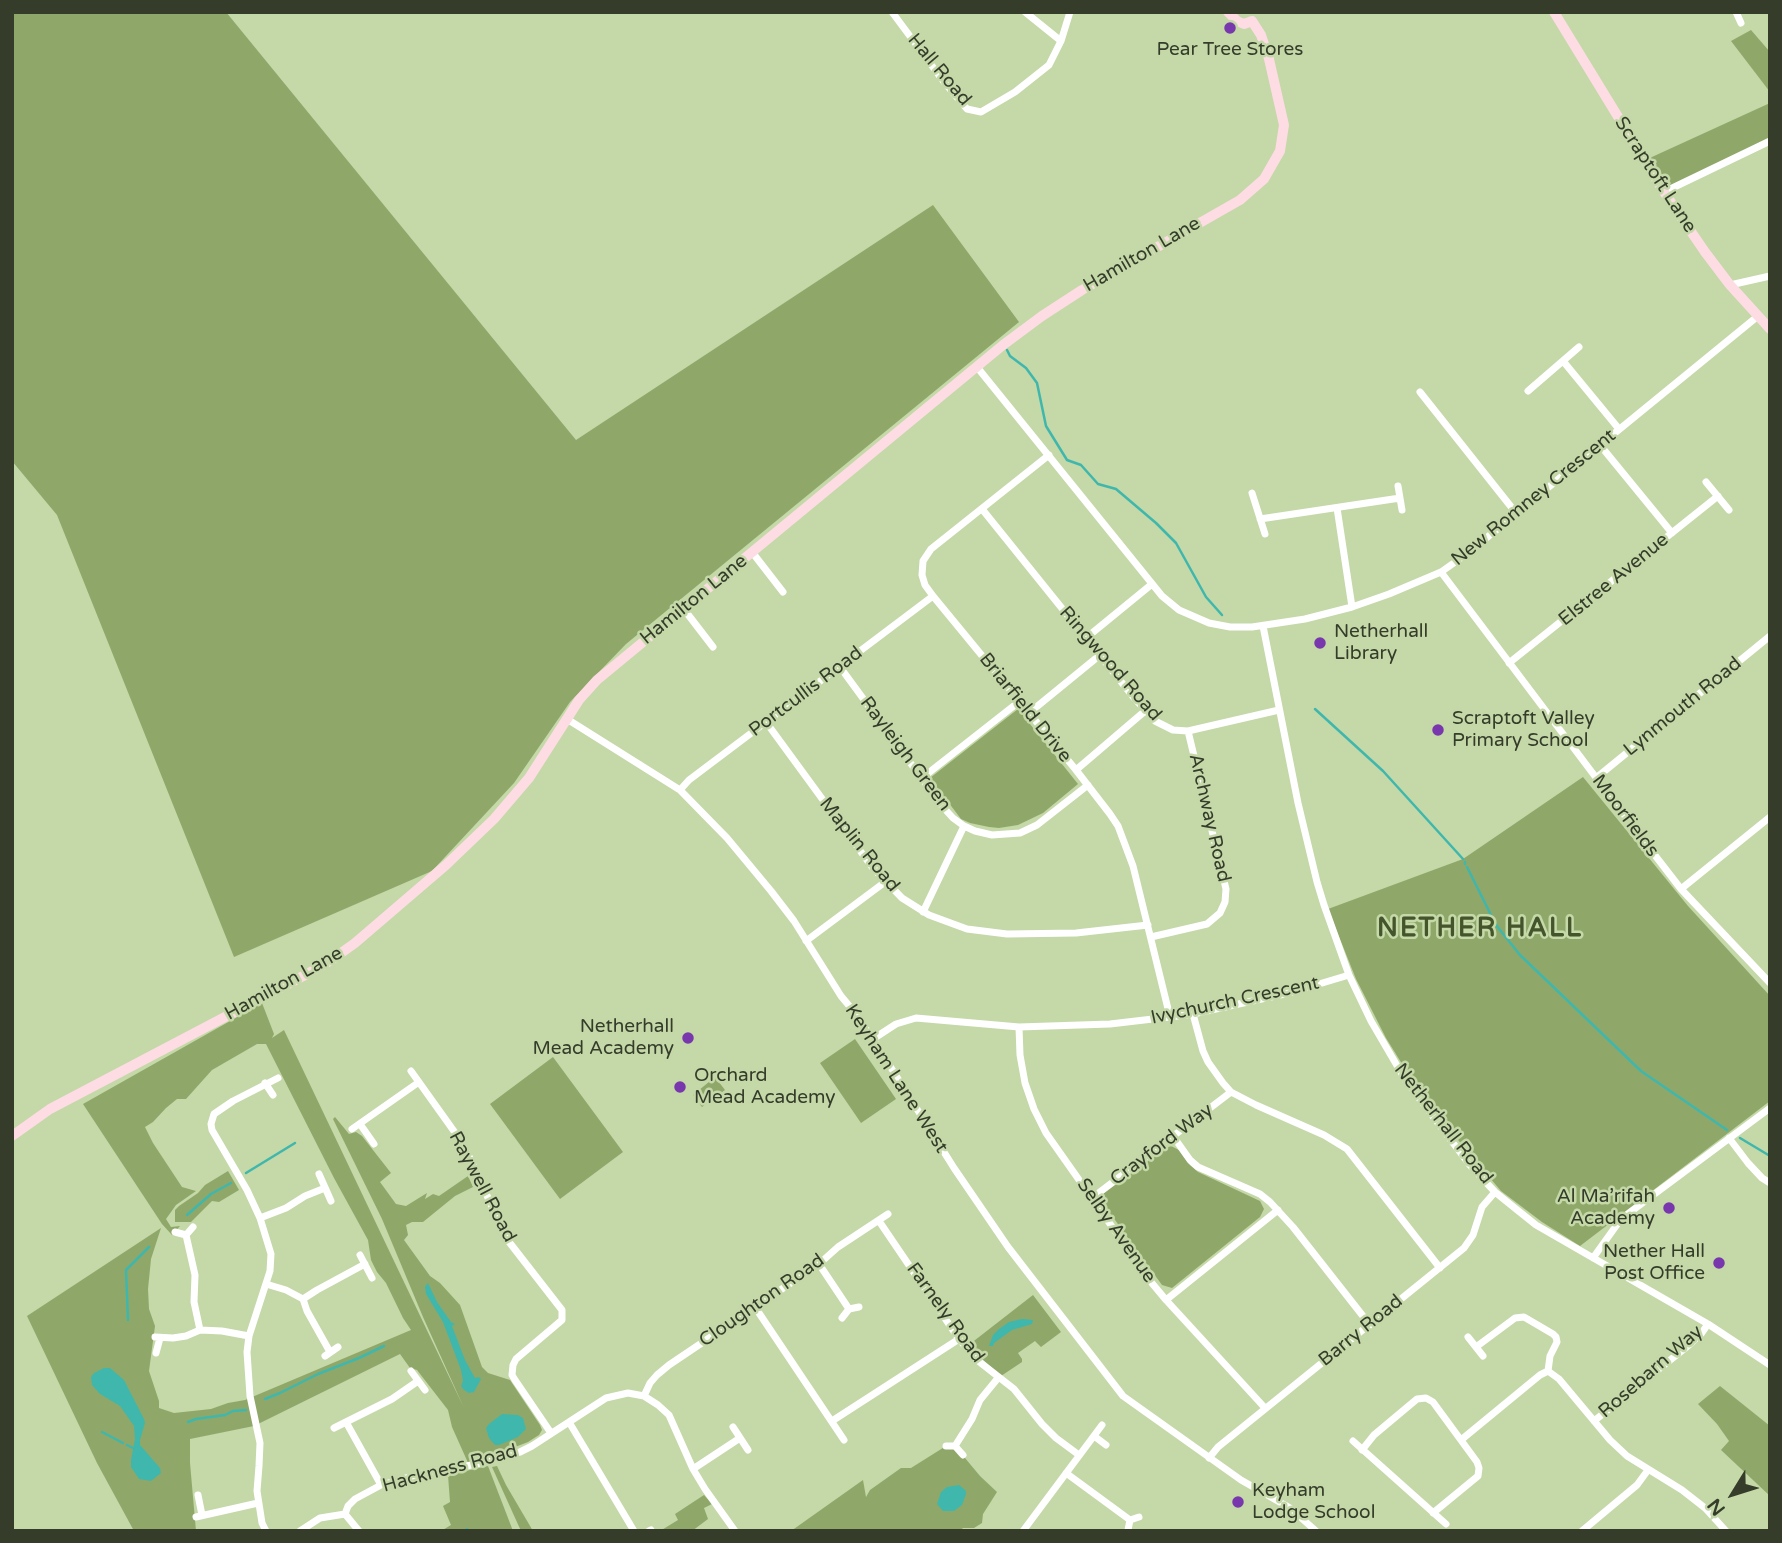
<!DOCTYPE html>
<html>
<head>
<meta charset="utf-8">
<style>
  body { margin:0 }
  #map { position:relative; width:1782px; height:1543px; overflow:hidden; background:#c4d8a8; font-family:"Varela Round",sans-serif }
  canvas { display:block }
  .frame { position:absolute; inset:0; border:14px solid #353d2a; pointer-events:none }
  .north { position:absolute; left:1698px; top:1459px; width:70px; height:70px; -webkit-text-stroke:5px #c4d8a8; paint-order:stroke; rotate:232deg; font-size:19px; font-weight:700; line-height:28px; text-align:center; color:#353d2a }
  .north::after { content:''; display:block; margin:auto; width:24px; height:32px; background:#353d2a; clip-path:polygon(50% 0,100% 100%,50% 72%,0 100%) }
</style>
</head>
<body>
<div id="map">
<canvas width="1782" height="1543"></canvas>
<div class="frame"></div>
<div class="north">N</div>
</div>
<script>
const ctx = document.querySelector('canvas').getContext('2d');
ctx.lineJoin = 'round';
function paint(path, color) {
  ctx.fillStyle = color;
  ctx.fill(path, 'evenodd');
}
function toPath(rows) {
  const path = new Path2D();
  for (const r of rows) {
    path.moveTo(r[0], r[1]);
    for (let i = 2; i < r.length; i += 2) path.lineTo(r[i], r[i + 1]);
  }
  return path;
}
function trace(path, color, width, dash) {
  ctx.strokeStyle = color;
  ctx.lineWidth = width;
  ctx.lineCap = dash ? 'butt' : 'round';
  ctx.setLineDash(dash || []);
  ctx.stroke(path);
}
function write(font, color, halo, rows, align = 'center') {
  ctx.font = font + ' "Varela Round",sans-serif';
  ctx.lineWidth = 5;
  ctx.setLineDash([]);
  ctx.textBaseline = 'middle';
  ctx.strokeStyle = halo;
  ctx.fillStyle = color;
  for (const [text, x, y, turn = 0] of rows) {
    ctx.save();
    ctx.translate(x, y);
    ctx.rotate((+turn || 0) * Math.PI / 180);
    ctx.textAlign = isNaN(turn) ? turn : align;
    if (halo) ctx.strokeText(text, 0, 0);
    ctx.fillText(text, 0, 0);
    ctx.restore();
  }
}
paint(toPath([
  [12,12,226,12,576,440,933,205,1019,322,626,644,570,702,514,783,432,871,234,957,57,515,12,461],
  [1751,30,1770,52,1770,92,1731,41],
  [1770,103,1770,138,1664,192,1641,162],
  [1018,709,1078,784,1043,813,1018,825,999,828,989,827,970,823,961,819,930,778],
  [1583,777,1688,906,1770,996,1770,1101,1580,1246,1542,1222,1501,1191,1448,1128,1412,1080,1386,1038,1356,979,1328,909,1463,859],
  [262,1003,274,1034,272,1038,284,1030,464,1408,423,1317,382,1219,333,1119,335,1117,349,1134,356,1132,362,1136,391,1173,380,1182,396,1204,406,1206,427,1193,425,1199,433,1194,439,1196,468,1176,473,1187,455,1196,423,1222,412,1222,406,1225,408,1235,404,1240,430,1276,440,1283,460,1305,482,1367,488,1373,510,1380,540,1425,542,1430,539,1435,528,1442,510,1449,487,1455,486,1461,469,1465,452,1427,448,1410,417,1370,410,1368,400,1354,254,1426,190,1439,190,1463,196,1531,134,1531,97,1463,27,1316,161,1228,151,1259,148,1289,149,1309,155,1326,149,1371,159,1401,159,1408,174,1413,211,1409,228,1403,245,1400,411,1330,403,1318,386,1283,377,1272,371,1260,368,1240,334,1178,266,1044,257,1044,212,1070,186,1099,177,1099,166,1108,153,1122,145,1127,153,1143,182,1187,196,1191,176,1205,166,1219,171,1227,180,1226,172,1235,162,1224,83,1104],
  [855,1039,896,1099,861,1123,820,1063],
  [553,1057,623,1152,560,1199,490,1104],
  [715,1077,725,1090,702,1107,693,1095],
  [1171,1146,1179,1150,1190,1165,1198,1172,1260,1201,1264,1209,1260,1217,1172,1288,1162,1285,1102,1202,1104,1193,1166,1148],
  [228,1171,239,1190,219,1202,212,1201,191,1222,175,1222,175,1210,179,1206,198,1193,205,1185],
  [1033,1295,1061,1332,1041,1347,1035,1341,1018,1353,1022,1359,1022,1362,1001,1376,982,1359,970,1344],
  [1720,1386,1770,1426,1770,1496,1721,1450,1729,1441,1717,1424,1698,1404],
  [946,1446,955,1446,980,1476,997,1492,983,1514,982,1523,974,1528,963,1528,959,1531,791,1531,863,1480,866,1497,870,1490,901,1468,911,1468],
  [488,1466,513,1531,441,1531,451,1525,443,1506,450,1502,448,1475],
  [497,1466,506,1485,533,1531,521,1531,492,1467],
  [704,1495,712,1504,704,1508,708,1519,692,1531,660,1531,678,1520,675,1514]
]), '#8fa869');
paint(toPath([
  [428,1283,437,1302,451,1322,455,1324,452,1326,465,1360,475,1378,479,1377,481,1379,474,1392,469,1393,464,1390,461,1386,463,1381,461,1370,443,1322,426,1294,425,1287],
  [1022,1319,1033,1320,1032,1324,1012,1330,994,1343,993,1346,989,1346,993,1335,999,1329,1009,1322],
  [104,1368,110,1368,124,1380,144,1419,145,1423,140,1440,140,1445,160,1468,161,1473,151,1481,139,1479,131,1467,131,1460,135,1439,134,1426,120,1406,100,1394,92,1385,91,1377,94,1373],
  [502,1414,518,1415,523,1418,526,1429,518,1437,499,1445,495,1445,489,1438,486,1428,489,1424],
  [959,1485,966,1491,966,1494,962,1505,954,1511,943,1511,937,1504,941,1492,947,1487]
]), '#3fb7ac');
trace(toPath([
  [1007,350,1010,356,1026,368,1037,383,1046,426,1067,460,1081,465,1098,484,1116,489,1156,523,1176,543,1206,597,1222,615],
  [1315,709,1383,771,1463,859],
  [1465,862,1465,864],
  [1467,867,1496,925,1520,955,1641,1071,1727,1130],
  [1740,1138,1770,1156],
  [246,1173,295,1143],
  [187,1215,211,1194,231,1183],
  [128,1320,126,1270,149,1247],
  [265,1399,280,1393,318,1374,359,1358,384,1346],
  [188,1422,196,1419,225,1415,233,1411,246,1410],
  [102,1432,123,1443],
  [127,1445,133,1448],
  [465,1531,467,1529]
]), '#3fb7ac', 2.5);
trace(toPath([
  [892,12,944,82,967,109,981,112,1015,92,1049,65,1061,41,1070,12],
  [1025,12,1061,41],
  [1736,12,1741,23],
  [1664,192,1770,141],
  [1730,285,1770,276],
  [1563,361,1619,429],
  [977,367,1162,596,1179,610,1209,623,1230,627,1252,627,1305,619,1352,607,1389,594,1441,572,1468,553,1758,316],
  [1528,391,1579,347],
  [1420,392,1516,513],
  [1600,445,1672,533],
  [1049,455,931,549,923,561,922,575,925,585,933,596,1076,770,1110,814,1118,826,1133,866,1170,1017],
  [1706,482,1729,510],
  [1398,486,1402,510],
  [1252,493,1265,534],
  [1337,508,1352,607],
  [982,509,1135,699,1155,721,1173,730,1188,731,1279,710],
  [1260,519,1400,498],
  [752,552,783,592],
  [1441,572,1637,832,1681,889,1770,983],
  [683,608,713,647],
  [1263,626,1298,803,1317,882,1324,905,1349,975,1371,1021,1406,1081,1469,1164,1495,1192,1516,1209,1536,1225,1708,1324,1770,1365],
  [1086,638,1152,584],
  [1509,663,1718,496],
  [840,667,942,806,953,818,964,826,975,831,992,835,1020,833,1037,825,1088,785],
  [1029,713,1100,655],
  [567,719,680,790,727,838,771,891,794,921,841,996,851,1008,873,1039,954,1168,1008,1247,1123,1396,1241,1480,1290,1508,1316,1531],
  [766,722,872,867,902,898,929,915,967,929,1007,934,1076,933,1148,925],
  [1076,770,1145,711],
  [922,778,1020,701],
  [1596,778,1770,636],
  [680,790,689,780,933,596],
  [1681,889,1770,817],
  [923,912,964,826],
  [1151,937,1207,924,1220,913,1225,902,1226,889,1188,731],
  [806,941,885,882],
  [1193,1014,1203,1051,1208,1062,1223,1083,1231,1092,1256,1105,1324,1135,1347,1149,1440,1268],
  [1019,1027,1020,1055,1025,1083,1034,1109,1046,1133,1151,1282,1166,1300,1265,1408],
  [873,1039,896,1024,916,1018,1019,1027,1110,1024,1170,1017,1193,1014,1289,993,1349,975],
  [411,1071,456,1134,471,1160,506,1238,562,1310,562,1320,516,1359,513,1365,512,1375,515,1380,551,1433],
  [265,1083,273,1095],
  [360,1124,374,1144],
  [352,1129,419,1082],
  [1173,1136,1190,1160,1198,1167,1260,1194,1270,1202,1293,1227,1370,1325],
  [1729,1138,1748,1163,1762,1178,1770,1183],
  [319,1174,331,1201],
  [1092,1198,1231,1092],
  [260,1218,286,1208,305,1196,325,1188],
  [879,1221,959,1339,977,1360,1014,1389,1042,1424,1056,1438,1079,1455],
  [175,1232,186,1235,193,1227],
  [186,1235,195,1275,194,1302,200,1330],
  [360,1255,372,1278],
  [1593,1258,1621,1219,1770,1108],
  [819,1264,849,1309],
  [266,1284,286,1290,303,1299,317,1290,365,1264],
  [303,1299,307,1311,330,1352],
  [1166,1300,1278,1210],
  [755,1307,844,1440],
  [842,1318,849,1309,859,1307],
  [155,1337,173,1338,186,1336,200,1330,222,1331,249,1336],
  [1468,1337,1483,1356],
  [1476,1347,1515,1318,1524,1317,1553,1334,1556,1337,1557,1342,1550,1356,1548,1371],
  [156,1353,160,1338],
  [325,1356,338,1347],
  [411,1371,425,1390],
  [1548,1371,1559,1379,1610,1440,1627,1456,1682,1490,1705,1508,1726,1531],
  [644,1396,650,1383,657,1375,669,1365,819,1264,838,1247,888,1214],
  [832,1421,959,1339],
  [1594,1421,1689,1345,1701,1334,1708,1324],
  [569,1422,634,1531],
  [733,1427,748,1450],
  [334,1428,346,1422],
  [1094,1436,1106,1445],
  [1461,1440,1540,1375,1548,1371],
  [1353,1441,1446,1524],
  [946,1446,955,1446,972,1419,980,1400,998,1378],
  [955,1446,963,1455],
  [1362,1450,1374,1435,1417,1399,1426,1398,1433,1402,1477,1462,1479,1468,1478,1476,1433,1513],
  [1209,1458,1218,1447,1464,1248,1473,1235,1482,1207,1495,1192],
  [693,1469,740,1438],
  [1066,1473,1130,1520],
  [381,1485,346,1422,392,1399,418,1381],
  [198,1495,202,1515],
  [345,1514,359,1531],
  [196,1517,258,1503],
  [1128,1530,1130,1520,1139,1517],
  [266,1531,262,1523,257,1491,259,1466,260,1443,250,1396,247,1352,249,1336,270,1271,271,1254,260,1218,247,1190,212,1130,211,1124,214,1114,233,1101,278,1078],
  [300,1531,320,1518,345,1514,348,1506,355,1499,381,1485,423,1473,447,1470,476,1464,520,1452,532,1446,606,1398,628,1393,644,1396,658,1405,669,1415,693,1469,705,1489,735,1531],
  [649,1531,651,1530],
  [1023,1531,1102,1425],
  [1582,1531,1637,1485,1648,1470]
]), '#fff', 7);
trace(toPath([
  [1228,12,1237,21,1244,24,1252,21],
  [1554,12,1664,192,1705,252,1730,285,1770,329],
  [12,1136,50,1109,305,975,330,961,355,943,446,865,494,819,529,778,579,700,597,680,1003,345,1042,316,1082,290,1240,200,1264,179,1280,151,1284,125,1269,59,1261,35,1252,21]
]), '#fddce3', 10);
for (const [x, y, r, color] of [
  [1230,28,7,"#7837ac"],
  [1320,643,7,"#7837ac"],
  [1438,730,7,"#7837ac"],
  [688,1038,7,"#7837ac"],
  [680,1087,7,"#7837ac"],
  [1669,1208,7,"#7837ac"],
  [1719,1263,7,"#7837ac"],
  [1238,1502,7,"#7837ac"]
]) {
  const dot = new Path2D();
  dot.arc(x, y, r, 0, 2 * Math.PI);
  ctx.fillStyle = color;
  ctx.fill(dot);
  trace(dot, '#c4d8a8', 2.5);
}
write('19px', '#353d2a', '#c4d8a8', [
  ["Pear Tree Stores",1230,50,"center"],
  ["Netherhall",1334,632],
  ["Library",1334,654],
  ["Scraptoft Valley",1452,719],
  ["Primary School",1452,741],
  ["Netherhall",674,1027,"right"],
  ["Mead Academy",674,1049,"right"],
  ["Orchard",694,1076],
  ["Mead Academy",694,1098],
  ["Al Ma’rifah",1655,1197,"right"],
  ["Academy",1655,1219,"right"],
  ["Nether Hall",1705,1252,"right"],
  ["Post Office",1705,1274,"right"],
  ["Keyham",1252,1491],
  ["Lodge School",1252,1513]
], 'left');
write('19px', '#353d2a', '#c4d8a8', [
  ["Hall Road",939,70,50],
  ["Scraptoft Lane",1655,175,57],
  ["Hamilton Lane",1142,255,-30],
  ["New Romney Crescent",1534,498,-39],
  ["Elstree Avenue",1614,580,-39],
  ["Hamilton Lane",694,600,-39],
  ["Ringwood Road",1110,664,49],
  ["Portcullis Road",806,692,-37],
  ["Lynmouth Road",1683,707,-39],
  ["Briarfield Drive",1025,708,51],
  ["Rayleigh Green",905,754,53],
  ["Moorfields",1625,816,53],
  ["Archway Road",1209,818,77],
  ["Maplin Road",859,845,51],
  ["Hamilton Lane",284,984,-29],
  ["Ivychurch Crescent",1235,1001,-12],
  ["Keyham Lane West",896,1079,57],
  ["Netherhall Road",1443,1124,52],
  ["Crayford Way",1162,1145,-37],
  ["Raywell Road",482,1187,62],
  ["Selby Avenue",1116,1231,55],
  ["Cloughton Road",762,1301,-35],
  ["Farnely Road",945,1313,54],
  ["Barry Road",1361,1331,-39],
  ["Rosebarn Way",1651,1372,-41],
  ["Hackness Road",450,1469,-15]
]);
ctx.letterSpacing = '2px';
write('bold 26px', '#45552b', '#c4d8a8', [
  ["NETHER HALL",1480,929]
]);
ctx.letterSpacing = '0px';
</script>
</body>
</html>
